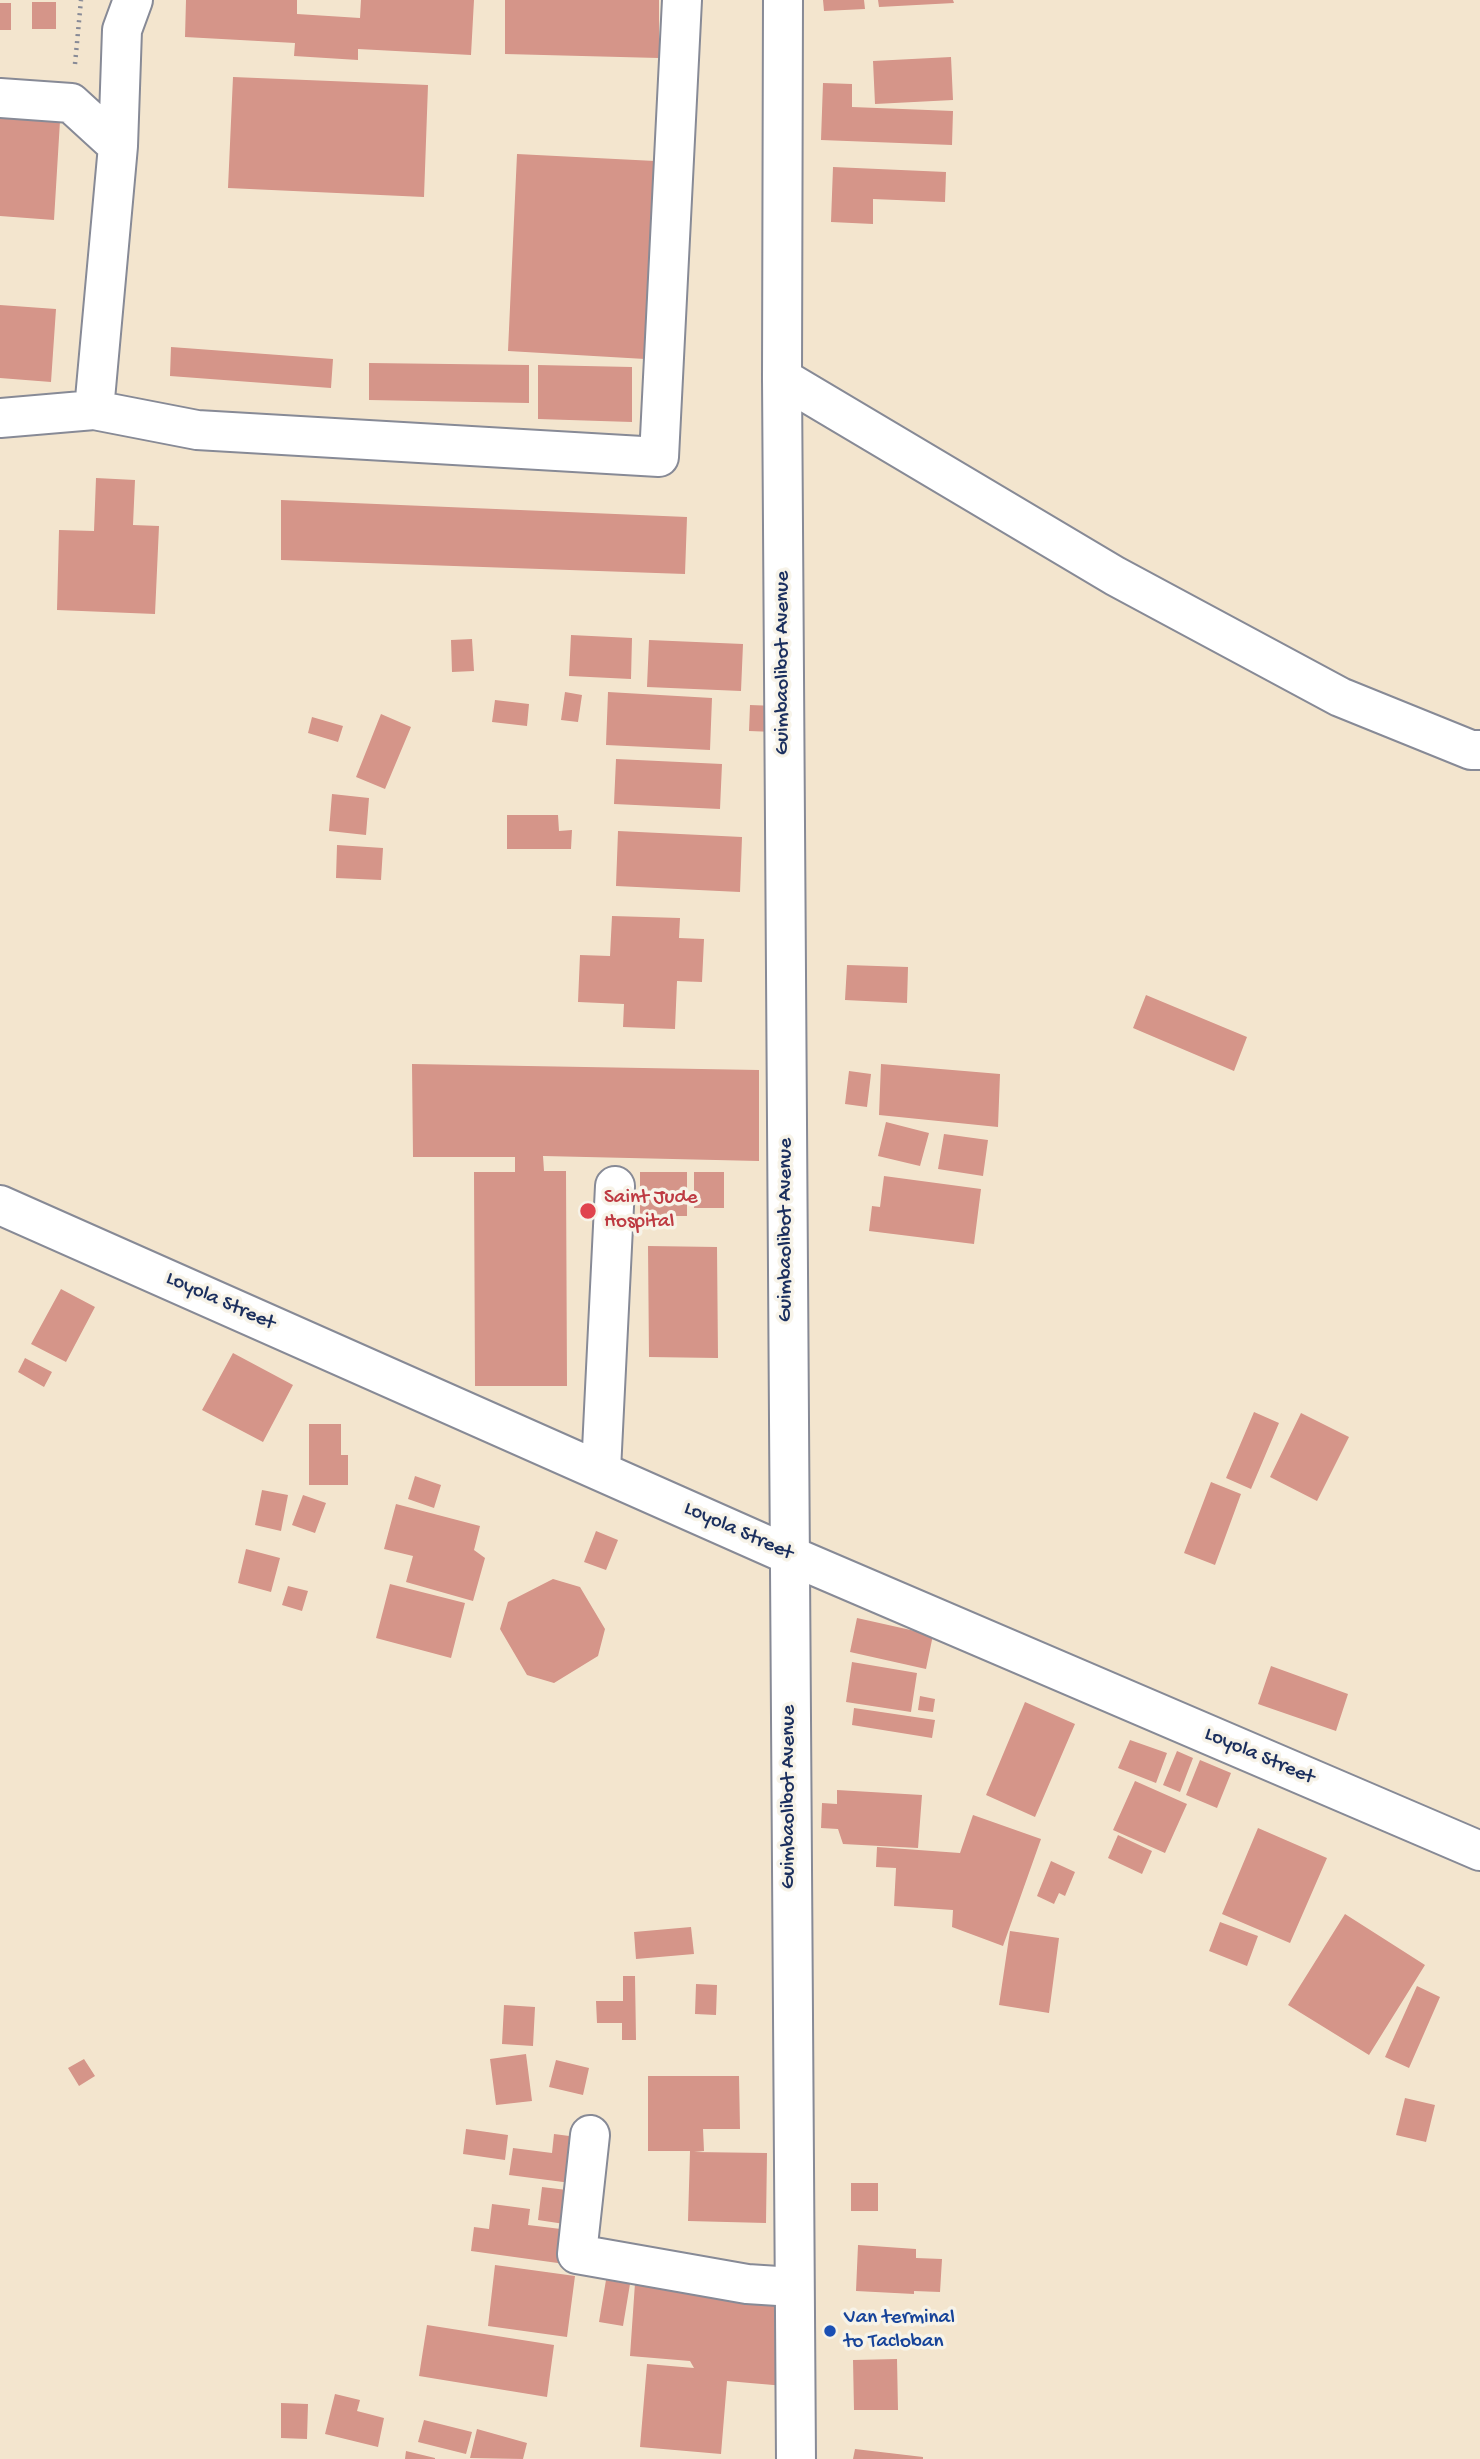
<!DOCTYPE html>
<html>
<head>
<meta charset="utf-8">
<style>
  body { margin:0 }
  canvas { display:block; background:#f3e5ce }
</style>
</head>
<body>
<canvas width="1480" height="2459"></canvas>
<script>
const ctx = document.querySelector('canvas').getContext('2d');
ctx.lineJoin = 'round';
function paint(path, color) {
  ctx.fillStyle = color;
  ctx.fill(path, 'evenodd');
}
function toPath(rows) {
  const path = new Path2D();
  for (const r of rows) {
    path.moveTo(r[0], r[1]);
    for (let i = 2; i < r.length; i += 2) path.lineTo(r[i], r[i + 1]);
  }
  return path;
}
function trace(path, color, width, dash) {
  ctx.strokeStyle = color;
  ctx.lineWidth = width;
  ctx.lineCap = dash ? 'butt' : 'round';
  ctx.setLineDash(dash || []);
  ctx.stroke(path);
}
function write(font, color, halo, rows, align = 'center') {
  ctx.font = font + ' "Gochi Hand",sans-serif';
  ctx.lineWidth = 7;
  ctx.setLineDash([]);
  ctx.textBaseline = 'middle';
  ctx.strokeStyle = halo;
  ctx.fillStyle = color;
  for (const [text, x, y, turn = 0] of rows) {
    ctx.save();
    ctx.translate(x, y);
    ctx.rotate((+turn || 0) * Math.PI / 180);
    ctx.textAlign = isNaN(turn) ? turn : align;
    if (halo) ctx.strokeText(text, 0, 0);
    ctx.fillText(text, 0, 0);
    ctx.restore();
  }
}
paint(toPath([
  [186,0,297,0,297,14,360,18,361,0,474,0,471,55,358,49,358,60,294,56,295,43,185,37],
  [505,0,659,0,659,58,505,54],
  [823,0,864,0,865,9,824,11],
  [878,0,953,0,954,3,879,7],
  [32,2,56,2,56,29,32,29],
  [0,3,11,3,11,30,0,30],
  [951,57,953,100,875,104,873,61],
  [233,77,428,85,424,197,228,188],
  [823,83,852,84,852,107,953,111,952,145,821,140],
  [0,117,60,121,54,220,0,216],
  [517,154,655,161,645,359,508,351],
  [833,167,946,172,945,202,873,199,873,224,831,222],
  [0,305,56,309,51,382,0,378],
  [171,347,333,359,331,388,170,376],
  [369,363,529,365,529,403,369,400],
  [538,365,632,367,632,422,538,419],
  [96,478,135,480,133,525,159,526,155,614,57,610,59,530,94,531],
  [281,500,687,517,685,574,281,560],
  [571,635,632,638,631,679,569,676],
  [472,639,474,671,452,672,451,640],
  [649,640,743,644,741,691,647,687],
  [565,692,582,695,578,722,561,720],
  [608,692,712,698,710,750,606,745],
  [495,700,529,704,527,726,492,722],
  [750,705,776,706,775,732,749,731],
  [381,714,411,727,385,789,356,777],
  [312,717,343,726,338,742,308,733],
  [616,759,722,764,720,809,614,804],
  [332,794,369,798,366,835,329,831],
  [507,815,558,815,559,831,572,830,571,849,507,849],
  [618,831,742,837,740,892,616,886],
  [337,845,383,848,381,880,336,878],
  [612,916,680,918,679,938,704,939,702,982,677,981,675,1029,623,1027,624,1004,578,1002,580,955,610,956],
  [847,965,908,967,907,1003,845,1000],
  [1146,995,1247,1037,1234,1071,1133,1028],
  [412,1064,759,1070,759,1161,543,1156,544,1171,566,1171,567,1386,475,1386,474,1172,515,1172,515,1157,413,1157],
  [881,1064,1000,1074,998,1127,879,1115],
  [849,1071,871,1074,867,1107,845,1104],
  [886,1122,929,1133,920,1166,878,1156],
  [944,1134,988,1140,983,1176,938,1169],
  [640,1172,687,1172,687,1216,640,1216],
  [694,1172,724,1172,724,1208,694,1208],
  [884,1176,981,1189,974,1244,869,1231,872,1206,880,1207],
  [648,1246,717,1247,718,1358,649,1357],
  [61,1289,95,1307,66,1362,31,1344],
  [233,1353,293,1385,263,1442,202,1410],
  [25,1358,52,1372,44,1387,18,1372],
  [1254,1412,1279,1423,1251,1489,1226,1478],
  [1301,1413,1349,1437,1317,1501,1270,1477],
  [309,1424,341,1424,341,1455,348,1455,348,1485,309,1485],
  [415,1476,441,1485,434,1508,408,1499],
  [1211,1482,1241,1494,1215,1565,1184,1553],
  [262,1490,288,1495,281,1531,255,1525],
  [303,1495,326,1503,315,1533,292,1525],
  [396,1504,480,1526,474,1550,485,1558,473,1601,406,1582,413,1556,384,1549],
  [596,1531,618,1540,606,1570,584,1562],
  [246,1549,280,1558,271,1592,238,1583],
  [553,1579,580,1587,605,1629,598,1656,554,1683,527,1675,500,1629,508,1602],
  [390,1584,465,1603,451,1658,376,1638],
  [288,1586,308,1591,302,1611,282,1605],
  [857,1618,933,1635,926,1669,850,1652],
  [852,1662,917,1673,911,1712,846,1702],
  [1271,1666,1348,1694,1336,1731,1258,1704],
  [920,1696,935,1699,933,1712,918,1710],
  [1025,1702,1075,1724,1035,1817,986,1795],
  [854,1708,935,1720,932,1738,852,1725],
  [1130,1740,1167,1753,1156,1783,1118,1768],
  [1177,1751,1193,1758,1180,1792,1163,1785],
  [1200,1760,1231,1773,1217,1808,1186,1795],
  [1135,1781,1187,1804,1165,1853,1113,1830],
  [837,1790,922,1795,918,1848,843,1844,838,1829,821,1828,822,1803,837,1804],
  [973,1815,1041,1839,1003,1946,952,1927,953,1910,894,1906,896,1868,876,1867,877,1847,960,1853],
  [1258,1828,1327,1858,1290,1943,1222,1914],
  [1118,1835,1152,1851,1142,1874,1108,1858],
  [1051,1861,1075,1872,1065,1896,1059,1893,1054,1904,1037,1896],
  [1345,1914,1425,1965,1369,2055,1288,2005],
  [1220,1922,1258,1936,1247,1966,1209,1951],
  [691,1927,694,1954,636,1959,634,1932],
  [1010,1931,1059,1938,1049,2013,999,2005],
  [623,1976,635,1976,636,2040,622,2040,622,2023,597,2023,596,2001,623,2001],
  [696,1984,717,1985,716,2015,695,2014],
  [1417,1986,1440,1997,1409,2068,1385,2057],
  [504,2005,535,2007,533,2046,502,2044],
  [526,2054,532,2101,496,2105,490,2059],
  [84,2059,95,2076,79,2086,68,2068],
  [556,2060,589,2068,583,2095,549,2087],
  [648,2076,739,2076,740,2129,703,2129,704,2151,694,2152,767,2153,766,2223,688,2221,690,2151,648,2151],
  [1405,2098,1435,2105,1426,2142,1396,2135],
  [466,2129,508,2135,505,2160,463,2154],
  [554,2134,577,2137,571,2183,509,2175,513,2148,552,2153],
  [851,2183,878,2183,878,2211,851,2211],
  [542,2187,575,2191,571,2225,538,2220],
  [492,2204,530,2209,528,2225,569,2230,565,2264,471,2251,474,2227,489,2229],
  [858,2245,916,2249,916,2258,942,2259,940,2292,914,2291,914,2294,856,2291],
  [495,2265,575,2276,567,2337,488,2326],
  [606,2280,630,2284,623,2326,599,2322],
  [635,2283,792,2296,785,2386,727,2381,721,2454,640,2447,647,2364,694,2368,690,2361,630,2356],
  [427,2325,554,2345,547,2397,419,2376],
  [897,2359,898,2410,854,2410,853,2360],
  [335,2394,360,2400,357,2411,384,2418,378,2447,325,2434],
  [281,2403,308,2404,307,2439,281,2438],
  [424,2420,472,2432,466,2454,418,2442],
  [477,2429,527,2443,523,2459,470,2458],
  [855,2449,923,2457,923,2459,853,2459],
  [406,2451,435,2458,435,2459,405,2459]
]), '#d59589');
const minor = toPath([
  [0,98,71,103,118,146],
  [782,378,1115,576,1340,697,1471,750,1480,750],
  [94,410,118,146,122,30,133,0],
  [0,418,94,410,197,430,659,457,682,0],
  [0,1205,789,1555,1480,1851],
  [601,1470,615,1186],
  [590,2135,577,2254,747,2284,794,2287]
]);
const major = toPath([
  [783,0,782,378,796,2459]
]);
trace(minor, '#878a96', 42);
trace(major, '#878a96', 42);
trace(toPath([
  [75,64,81,0]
]), '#878a96', 4.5, [2, 5]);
trace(minor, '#fff', 38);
trace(major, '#fff', 38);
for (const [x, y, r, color] of [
  [588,1211,9,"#e0444e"],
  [830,2331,7,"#1a4fb4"]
]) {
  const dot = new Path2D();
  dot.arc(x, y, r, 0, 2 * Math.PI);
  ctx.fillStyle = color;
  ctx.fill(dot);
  trace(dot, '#f7f3e8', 2.5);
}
write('21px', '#1b2f5e', '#f7f3e8', [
  ["Guimbaolibot Avenue",784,663,-90],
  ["Guimbaolibot Avenue",787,1230,-90],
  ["Loyola Street",220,1302,24],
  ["Loyola Street",738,1532,24],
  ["Loyola Street",1259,1757,23],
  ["Guimbaolibot Avenue",790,1797,-90]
]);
write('21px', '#be3a42', '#f7f3e8', [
  ["Saint Jude",604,1199],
  ["Hospital",604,1223]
], 'left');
write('21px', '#164399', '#f7f3e8', [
  ["Van terminal",844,2319],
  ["to Tacloban",844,2343]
], 'left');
</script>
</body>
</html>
